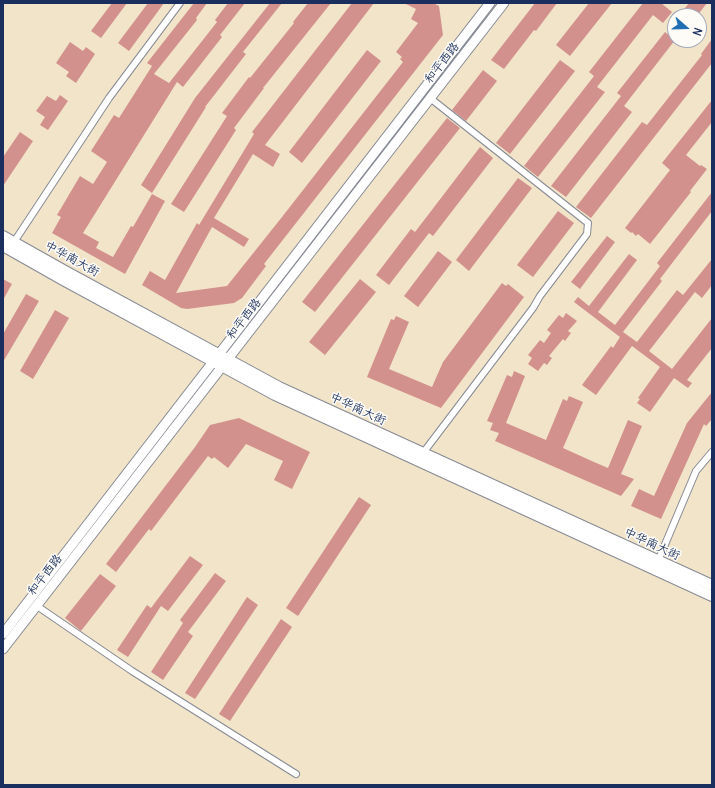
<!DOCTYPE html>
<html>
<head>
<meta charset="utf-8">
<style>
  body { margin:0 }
  #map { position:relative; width:715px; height:788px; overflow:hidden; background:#f1e4c9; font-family:Delius,sans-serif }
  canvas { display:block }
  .frame { position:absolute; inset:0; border:4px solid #1b2f5e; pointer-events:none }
  .north { position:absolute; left:667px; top:8px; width:40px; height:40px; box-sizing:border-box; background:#fdfcf7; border:1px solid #a3aaba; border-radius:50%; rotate:110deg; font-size:11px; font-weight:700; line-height:16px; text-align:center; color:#1b2f5e }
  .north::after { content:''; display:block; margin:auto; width:14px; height:18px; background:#1f6fb2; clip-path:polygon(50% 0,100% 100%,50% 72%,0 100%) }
</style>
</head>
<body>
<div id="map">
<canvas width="715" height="788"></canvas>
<div class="frame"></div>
<div class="north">N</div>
</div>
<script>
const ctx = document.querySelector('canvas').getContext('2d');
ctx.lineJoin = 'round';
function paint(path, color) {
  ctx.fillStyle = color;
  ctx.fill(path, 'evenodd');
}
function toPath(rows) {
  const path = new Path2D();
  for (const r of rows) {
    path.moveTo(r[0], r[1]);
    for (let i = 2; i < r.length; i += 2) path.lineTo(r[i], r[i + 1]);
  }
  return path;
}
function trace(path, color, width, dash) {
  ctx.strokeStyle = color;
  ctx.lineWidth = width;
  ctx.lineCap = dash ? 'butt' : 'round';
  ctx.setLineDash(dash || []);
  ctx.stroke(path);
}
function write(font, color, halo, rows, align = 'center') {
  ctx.font = font + ' Delius,"LXGW WenKai TC",sans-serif';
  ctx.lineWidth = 3;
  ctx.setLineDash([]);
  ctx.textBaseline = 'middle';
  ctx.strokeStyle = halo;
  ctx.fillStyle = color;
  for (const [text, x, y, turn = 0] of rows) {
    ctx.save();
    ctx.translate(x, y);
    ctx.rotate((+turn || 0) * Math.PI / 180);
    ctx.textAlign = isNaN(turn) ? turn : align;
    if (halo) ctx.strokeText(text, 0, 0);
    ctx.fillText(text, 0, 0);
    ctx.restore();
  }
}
paint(toPath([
  [112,3,127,3,101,38,91,31],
  [148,3,164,3,129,51,118,43],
  [194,3,207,3,196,18,197,20,154,74,169,83,217,22,215,20,228,3,245,3,220,35,222,37,183,87,177,82,83,233,99,242,96,248,113,257,131,226,133,227,152,194,165,201,125,274,52,233,61,217,57,215,80,176,93,184,107,162,91,151,114,115,119,118,152,66,147,63],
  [270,3,282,3,243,52,246,54,205,107,206,107,152,193,141,185,195,98],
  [308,3,331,3,263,88,264,88,234,128,236,130,184,212,171,204,227,116,222,113,249,77,250,78,294,23,293,22],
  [352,3,374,3,265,145,280,154,273,167,253,154,214,218,249,239,244,247,212,227,176,293,227,286,282,217,403,62,400,59,402,57,396,52,418,23,411,19,416,9,404,3,433,3,439,6,443,35,264,264,266,266,242,298,234,303,187,309,181,308,142,285,150,271,165,280,197,223,199,225,254,134,252,132],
  [535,3,557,3,536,31,534,30,504,69,491,60],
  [589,3,612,3,570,56,556,45],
  [643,3,661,3,672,12,663,23,653,15,597,87,605,92,538,177,524,166,594,76,589,72],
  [689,3,707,3,697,16,687,16,682,12],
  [665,32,675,40,624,106,632,112,566,197,551,186,621,96,617,93],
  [712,39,712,63,591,218,576,207,642,122,647,125,702,55,701,54],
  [70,42,83,51,86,47,95,54,76,83,66,76,69,72,56,63],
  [367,50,381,61,302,163,289,152],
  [560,60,575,71,510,154,496,143],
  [483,70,497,81,466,121,452,110],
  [60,95,68,101,48,130,40,125,45,117,36,111,47,96,56,101],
  [712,100,712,122,686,155,700,166,701,165,707,169,690,191,691,192,650,244,638,234,636,236,632,232,631,233,625,228,670,170,662,163],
  [447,118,460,128,315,312,302,302],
  [20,132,33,141,3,186,3,157],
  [480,147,493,158,433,236,429,233,389,285,376,275,411,229,415,232],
  [518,178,532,188,469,271,456,260],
  [712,192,712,211,660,279,662,281,623,332,637,342,677,290,683,295,712,259,712,285,702,298,695,292,649,351,672,369,712,318,712,348,687,380,692,383,688,388,674,378,650,412,637,403,640,399,638,398,660,367,632,346,596,395,582,385,611,346,613,348,620,337,574,302,578,297,589,306,629,254,637,260,598,312,615,325,660,266,657,263],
  [558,211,574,223,533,277,517,265],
  [607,236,615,242,580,289,571,282],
  [438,251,452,262,418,307,404,296],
  [3,279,12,284,3,300],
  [360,279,376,292,325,355,309,342],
  [502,283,506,286,508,284,524,297,441,408,367,377,391,319,394,320,396,316,409,322,389,369,432,387,443,362],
  [26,294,39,301,3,362,3,334],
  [55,310,69,318,33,379,20,371],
  [566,313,577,321,568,331,571,333,565,341,563,339,549,356,552,358,547,365,544,363,538,371,528,364,532,358,528,355,540,340,544,343,551,333,547,330,559,315,563,318],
  [514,371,525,376,506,423,546,440,563,399,567,401,569,396,583,402,563,448,594,462,608,468,628,420,642,426,621,474,634,479,621,496,495,441,499,433,490,430,493,423,487,421,507,375,512,377],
  [712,392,712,419,706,426,704,424,661,519,631,506,639,489,654,496,687,423],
  [239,418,310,452,292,489,274,480,283,461,246,444,228,468,214,457,212,459,208,456,151,531,149,529,116,572,106,564,195,447,210,425],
  [359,497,371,505,298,616,286,608],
  [190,556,203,565,168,611,161,606,128,657,117,650,147,605,151,608],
  [215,573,226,581,188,632,193,636,163,680,151,672,183,623,180,620],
  [100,574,116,586,81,631,65,618],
  [247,597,258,605,195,699,185,693],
  [281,619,292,627,230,721,219,714]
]), '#d3918e');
const minor = toPath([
  [14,242,109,98,180,3],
  [423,453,533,308,540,296,587,234,588,223,430,98],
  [658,561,696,471,712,452],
  [37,606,132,671,296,774]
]);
const secondary = toPath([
  [3,634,490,3],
  [3,649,504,3]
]);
const primary = toPath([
  [3,236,67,272,279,387,712,585],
  [3,246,63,280,275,395,712,596]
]);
trace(minor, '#868a94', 8);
trace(secondary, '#868a94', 11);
trace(primary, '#868a94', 12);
trace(minor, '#fff', 6);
trace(secondary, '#fff', 9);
trace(primary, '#fff', 10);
write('12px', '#1b2f5e', '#fdfcf7', [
  ["和平西路",442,63,-52],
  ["中华南大街",72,259,29],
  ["和平西路",244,319,-52],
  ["中华南大街",358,409,25],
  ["中华南大街",652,544,25],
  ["和平西路",45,575,-52]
]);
</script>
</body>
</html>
